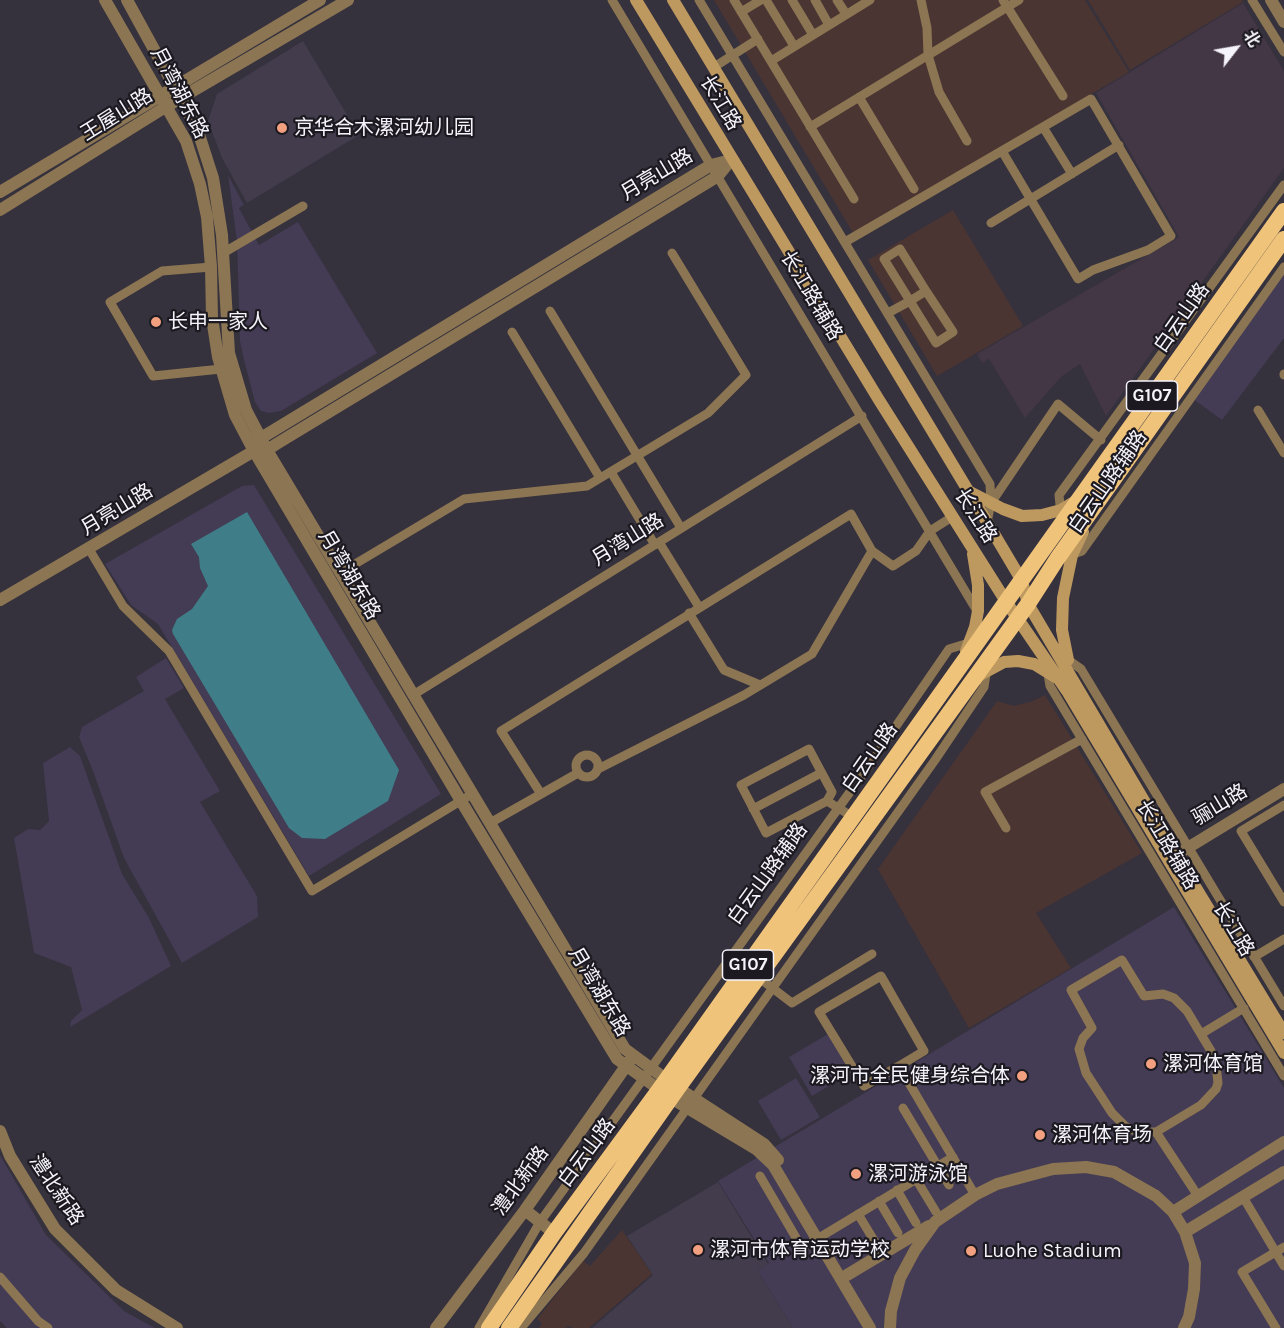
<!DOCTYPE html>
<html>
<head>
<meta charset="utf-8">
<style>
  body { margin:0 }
  #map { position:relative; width:1284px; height:1328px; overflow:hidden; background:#35313d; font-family:Karla,"Noto Sans SC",sans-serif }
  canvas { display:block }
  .north { position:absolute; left:1206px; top:18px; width:60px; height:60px; -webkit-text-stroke:4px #1c1a20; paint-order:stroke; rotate:59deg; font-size:16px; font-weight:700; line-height:24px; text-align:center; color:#f5f3fb }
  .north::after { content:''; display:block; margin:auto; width:21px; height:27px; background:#f5f3fb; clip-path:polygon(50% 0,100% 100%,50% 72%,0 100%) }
</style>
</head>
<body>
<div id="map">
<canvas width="1284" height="1328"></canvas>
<div class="north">北</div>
</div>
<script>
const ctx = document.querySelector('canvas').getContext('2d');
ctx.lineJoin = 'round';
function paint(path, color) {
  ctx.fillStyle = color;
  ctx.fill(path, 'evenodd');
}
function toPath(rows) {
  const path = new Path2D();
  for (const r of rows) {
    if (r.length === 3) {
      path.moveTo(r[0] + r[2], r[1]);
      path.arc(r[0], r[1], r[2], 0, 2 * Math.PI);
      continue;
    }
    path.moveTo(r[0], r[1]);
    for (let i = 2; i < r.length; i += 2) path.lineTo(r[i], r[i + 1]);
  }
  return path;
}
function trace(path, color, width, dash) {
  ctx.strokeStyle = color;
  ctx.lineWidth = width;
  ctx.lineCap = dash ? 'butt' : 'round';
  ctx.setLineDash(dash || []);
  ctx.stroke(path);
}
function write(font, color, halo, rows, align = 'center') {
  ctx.font = font + ' Karla,"Noto Sans SC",sans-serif';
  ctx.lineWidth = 4.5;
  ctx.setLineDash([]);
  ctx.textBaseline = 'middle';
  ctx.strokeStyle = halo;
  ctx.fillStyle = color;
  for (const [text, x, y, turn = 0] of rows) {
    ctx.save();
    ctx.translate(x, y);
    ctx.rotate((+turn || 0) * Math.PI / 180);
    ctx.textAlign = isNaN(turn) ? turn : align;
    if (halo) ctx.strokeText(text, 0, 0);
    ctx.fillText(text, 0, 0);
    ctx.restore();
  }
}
paint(toPath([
  [714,0,1085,0,1129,72,853,233],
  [1088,0,1242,0,1243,2,1130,70],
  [953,210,1023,326,937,376,868,260],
  [1045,695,1142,853,1036,913,1071,968,969,1028,878,869,997,701,1014,706,1033,701],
  [622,1230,652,1274,589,1328,573,1328,568,1326,566,1328,539,1328,542,1323,537,1319,583,1261,590,1266]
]), '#4a3533');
paint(toPath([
  [1243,3,1284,71,1284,168,1106,416,1080,364,1061,377,1025,418,989,359,982,363,977,354,1179,237,1096,93]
]), '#433645');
paint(toPath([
  [303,41,359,135,247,203,222,158,208,121,217,94],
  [718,1182,768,1264,758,1271,793,1328,592,1328,653,1275,627,1236]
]), '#423c4d');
paint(toPath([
  [228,175,244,205,239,208,259,245,298,222,377,353,281,411,269,413,261,411,255,402,244,360,240,341,237,241],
  [1284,274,1284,338,1222,420,1193,399],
  [254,485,441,794,309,876,158,624,131,605,105,564,242,486],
  [166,658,184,688,165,699,220,791,200,802,257,896,258,917,182,963,124,858,93,771,79,737,82,727,144,691,136,677],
  [70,747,80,756,122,874,149,918,171,966,70,1027,71,1021,82,1010,71,967,34,953,14,838,28,829,40,830,49,821,43,763],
  [1174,907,1284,1088,1284,1328,793,1328,758,1271,769,1263,718,1181],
  [828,1034,851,1073,812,1096,789,1057],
  [796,1078,820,1117,781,1140,758,1101],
  [0,1155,46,1235,124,1311,155,1328,7,1328,0,1321]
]), '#443b54');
paint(toPath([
  [247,512,399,770,388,801,325,839,302,838,289,828,173,634,172,630,177,619,192,609,208,586,200,568,199,557,191,544]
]), '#3f7e88');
trace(toPath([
  [612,0,977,611],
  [699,0,990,484,991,503,987,522],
  [734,0,854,199],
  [766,0,794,46],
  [792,0,813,35],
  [815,0,829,25],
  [837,0,846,14],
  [921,0,927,28,928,55,939,92,967,141],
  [1003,0,1063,96],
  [1252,0,1284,52],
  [741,12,761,0],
  [771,61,870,0],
  [714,67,758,39],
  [859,97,914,189],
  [810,127,1019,0],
  [1043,127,1072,174],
  [991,223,1119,145],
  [845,242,1043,127,1091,99,1171,236,1148,250,1093,270,1078,279,1002,151],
  [223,253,303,206],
  [211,267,162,271,110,302,153,376,221,369],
  [550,311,681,528],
  [888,313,910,301,926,291,900,249,884,259,936,343,953,332,926,291],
  [512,332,600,478],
  [1284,374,1284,375],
  [1258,410,1284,453],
  [611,472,655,545],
  [991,503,1058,404,1101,440],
  [1061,515,1059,495,1284,185],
  [659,542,699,607],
  [89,549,123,606,169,651,312,891,472,794],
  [872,551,893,566,916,551,930,531,952,517],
  [1071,555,1082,551,1284,267],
  [340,573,464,499,587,486,708,413,746,375,672,253],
  [689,613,724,670,760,685],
  [1064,657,1081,669,1284,1006],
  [1047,668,1050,686,1284,1076],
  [413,695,862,416],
  [587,766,11],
  [541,794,501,731,851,514,872,551,812,654,744,695,598,769],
  [827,801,766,833,741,785,809,749,832,792,827,801,853,817],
  [1284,805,1241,831,1284,902],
  [753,809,821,773],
  [490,823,578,773],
  [1006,828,985,792,1082,739],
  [1254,957,1284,939],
  [758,977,792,1003,872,954],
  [1201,1034,1244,1008],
  [899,1066,924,1051,881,976,819,1012,864,1086,899,1066,975,1195],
  [903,1108,949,1185],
  [1156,1132,1201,1105,1216,1089,1218,1083,1216,1065,1211,1051,1187,1011,1174,998,1163,994,1144,996,1122,960,1071,990,1092,1028,1083,1038,1079,1049,1086,1073,1112,1113,1125,1126,1137,1132,1156,1132,1198,1196],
  [760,1176,802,1248,953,1157],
  [916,1179,936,1212],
  [897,1190,916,1223],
  [1243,1197,1284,1266],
  [879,1201,898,1233],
  [858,1214,878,1247],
  [0,1277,38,1321,48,1328],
  [479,1328,540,1222,868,767,949,649,972,642],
  [521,1328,584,1253,935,760,984,687,987,668],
  [1276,1328,1242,1272,1284,1247]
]), '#8b7552', 9);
trace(toPath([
  [105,0,186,141,200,184,207,217,211,267,212,318,218,357,235,415,254,451,461,801,617,1059,671,1098,756,1149,773,1165,870,1328],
  [127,0,197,128,213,178,222,235,229,353,246,410,267,450,625,1049,678,1088,764,1144,778,1160],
  [1271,0,1284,22],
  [0,192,320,0],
  [0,210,167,106,348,0],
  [257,445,261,438,711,165,731,160],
  [0,600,254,451,267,450,278,443,718,176,731,160],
  [1176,855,1284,789],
  [0,1131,10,1156,55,1229,116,1290,177,1328],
  [525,1210,554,1233],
  [1173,1212,1284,1142],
  [1185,1232,1284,1172],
  [847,1275,929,1226],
  [436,1328,525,1210,631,1059],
  [890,1328,891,1311,900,1278,915,1250,935,1222,975,1195,997,1184,1053,1169,1086,1167,1114,1172,1156,1196,1173,1212,1185,1232,1195,1263,1194,1289,1189,1317,1184,1328]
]), '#8b7552', 12);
trace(toPath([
  [636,0,879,400,1007,603,1067,691,1284,1053],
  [673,0,987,522,1022,581,1028,604,1176,855,1284,1033],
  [970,492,1003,509,1022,516,1042,515,1061,510,1076,501],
  [966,651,975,627,978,611,978,585,973,554],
  [1068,660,1062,630,1063,598,1072,555,1083,532],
  [978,676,1004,662,1018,661,1034,664,1055,677]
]), '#bd9960', 12);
trace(toPath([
  [489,1328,554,1233,659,1090,1284,211],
  [509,1328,678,1088,1028,604,1057,559,1284,239]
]), '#f0c37a', 16);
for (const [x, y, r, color] of [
  [282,128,6,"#f2a080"],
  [156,322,6,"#f2a080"],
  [1151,1064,6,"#f2a080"],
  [1022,1076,6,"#f2a080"],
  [1040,1135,6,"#f2a080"],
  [856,1174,6,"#f2a080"],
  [698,1250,6,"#f2a080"],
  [971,1251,6,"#f2a080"]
]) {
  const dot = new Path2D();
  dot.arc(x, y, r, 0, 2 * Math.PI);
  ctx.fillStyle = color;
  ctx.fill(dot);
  trace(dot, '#1c1a20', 2);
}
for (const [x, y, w] of [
  [1152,396,51],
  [748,965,51]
]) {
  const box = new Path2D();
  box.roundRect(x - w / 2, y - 15, w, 30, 4.5);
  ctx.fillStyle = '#1c1a20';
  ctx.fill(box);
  trace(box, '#f5f3fb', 1.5);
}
write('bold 18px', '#f5f3fb', null, [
  ["G107",1152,396],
  ["G107",748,965]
]);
write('20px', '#f5f3fb', '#1c1a20', [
  ["月湾湖东路",179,93,62],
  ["长江路",720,103,59],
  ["王屋山路",117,115,-32],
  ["月亮山路",657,175,-31],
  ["长江路辅路",811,296,59],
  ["白云山路",1182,318,-55],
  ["白云山路辅路",1108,482,-55],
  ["月亮山路",117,510,-31],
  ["长江路",975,516,57],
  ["月湾山路",628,540,-32],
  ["月湾湖东路",349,575,59],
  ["白云山路",870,758,-55],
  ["骊山路",1220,805,-31],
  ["长江路辅路",1167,845,59],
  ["白云山路辅路",768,874,-54],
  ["长江路",1233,929,59],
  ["月湾湖东路",599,992,59],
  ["白云山路",587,1153,-53],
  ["澧北新路",521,1181,-54],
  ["澧北新路",56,1190,56]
]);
write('20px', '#f5f3fb', '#1c1a20', [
  ["京华合木漯河幼儿园",294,128],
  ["长申一家人",168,322],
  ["漯河体育馆",1163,1064],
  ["漯河市全民健身综合体",1010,1076,"right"],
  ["漯河体育场",1052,1135],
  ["漯河游泳馆",868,1174],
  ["漯河市体育运动学校",710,1250],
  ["Luohe Stadium",983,1251]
], 'left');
</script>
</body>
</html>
